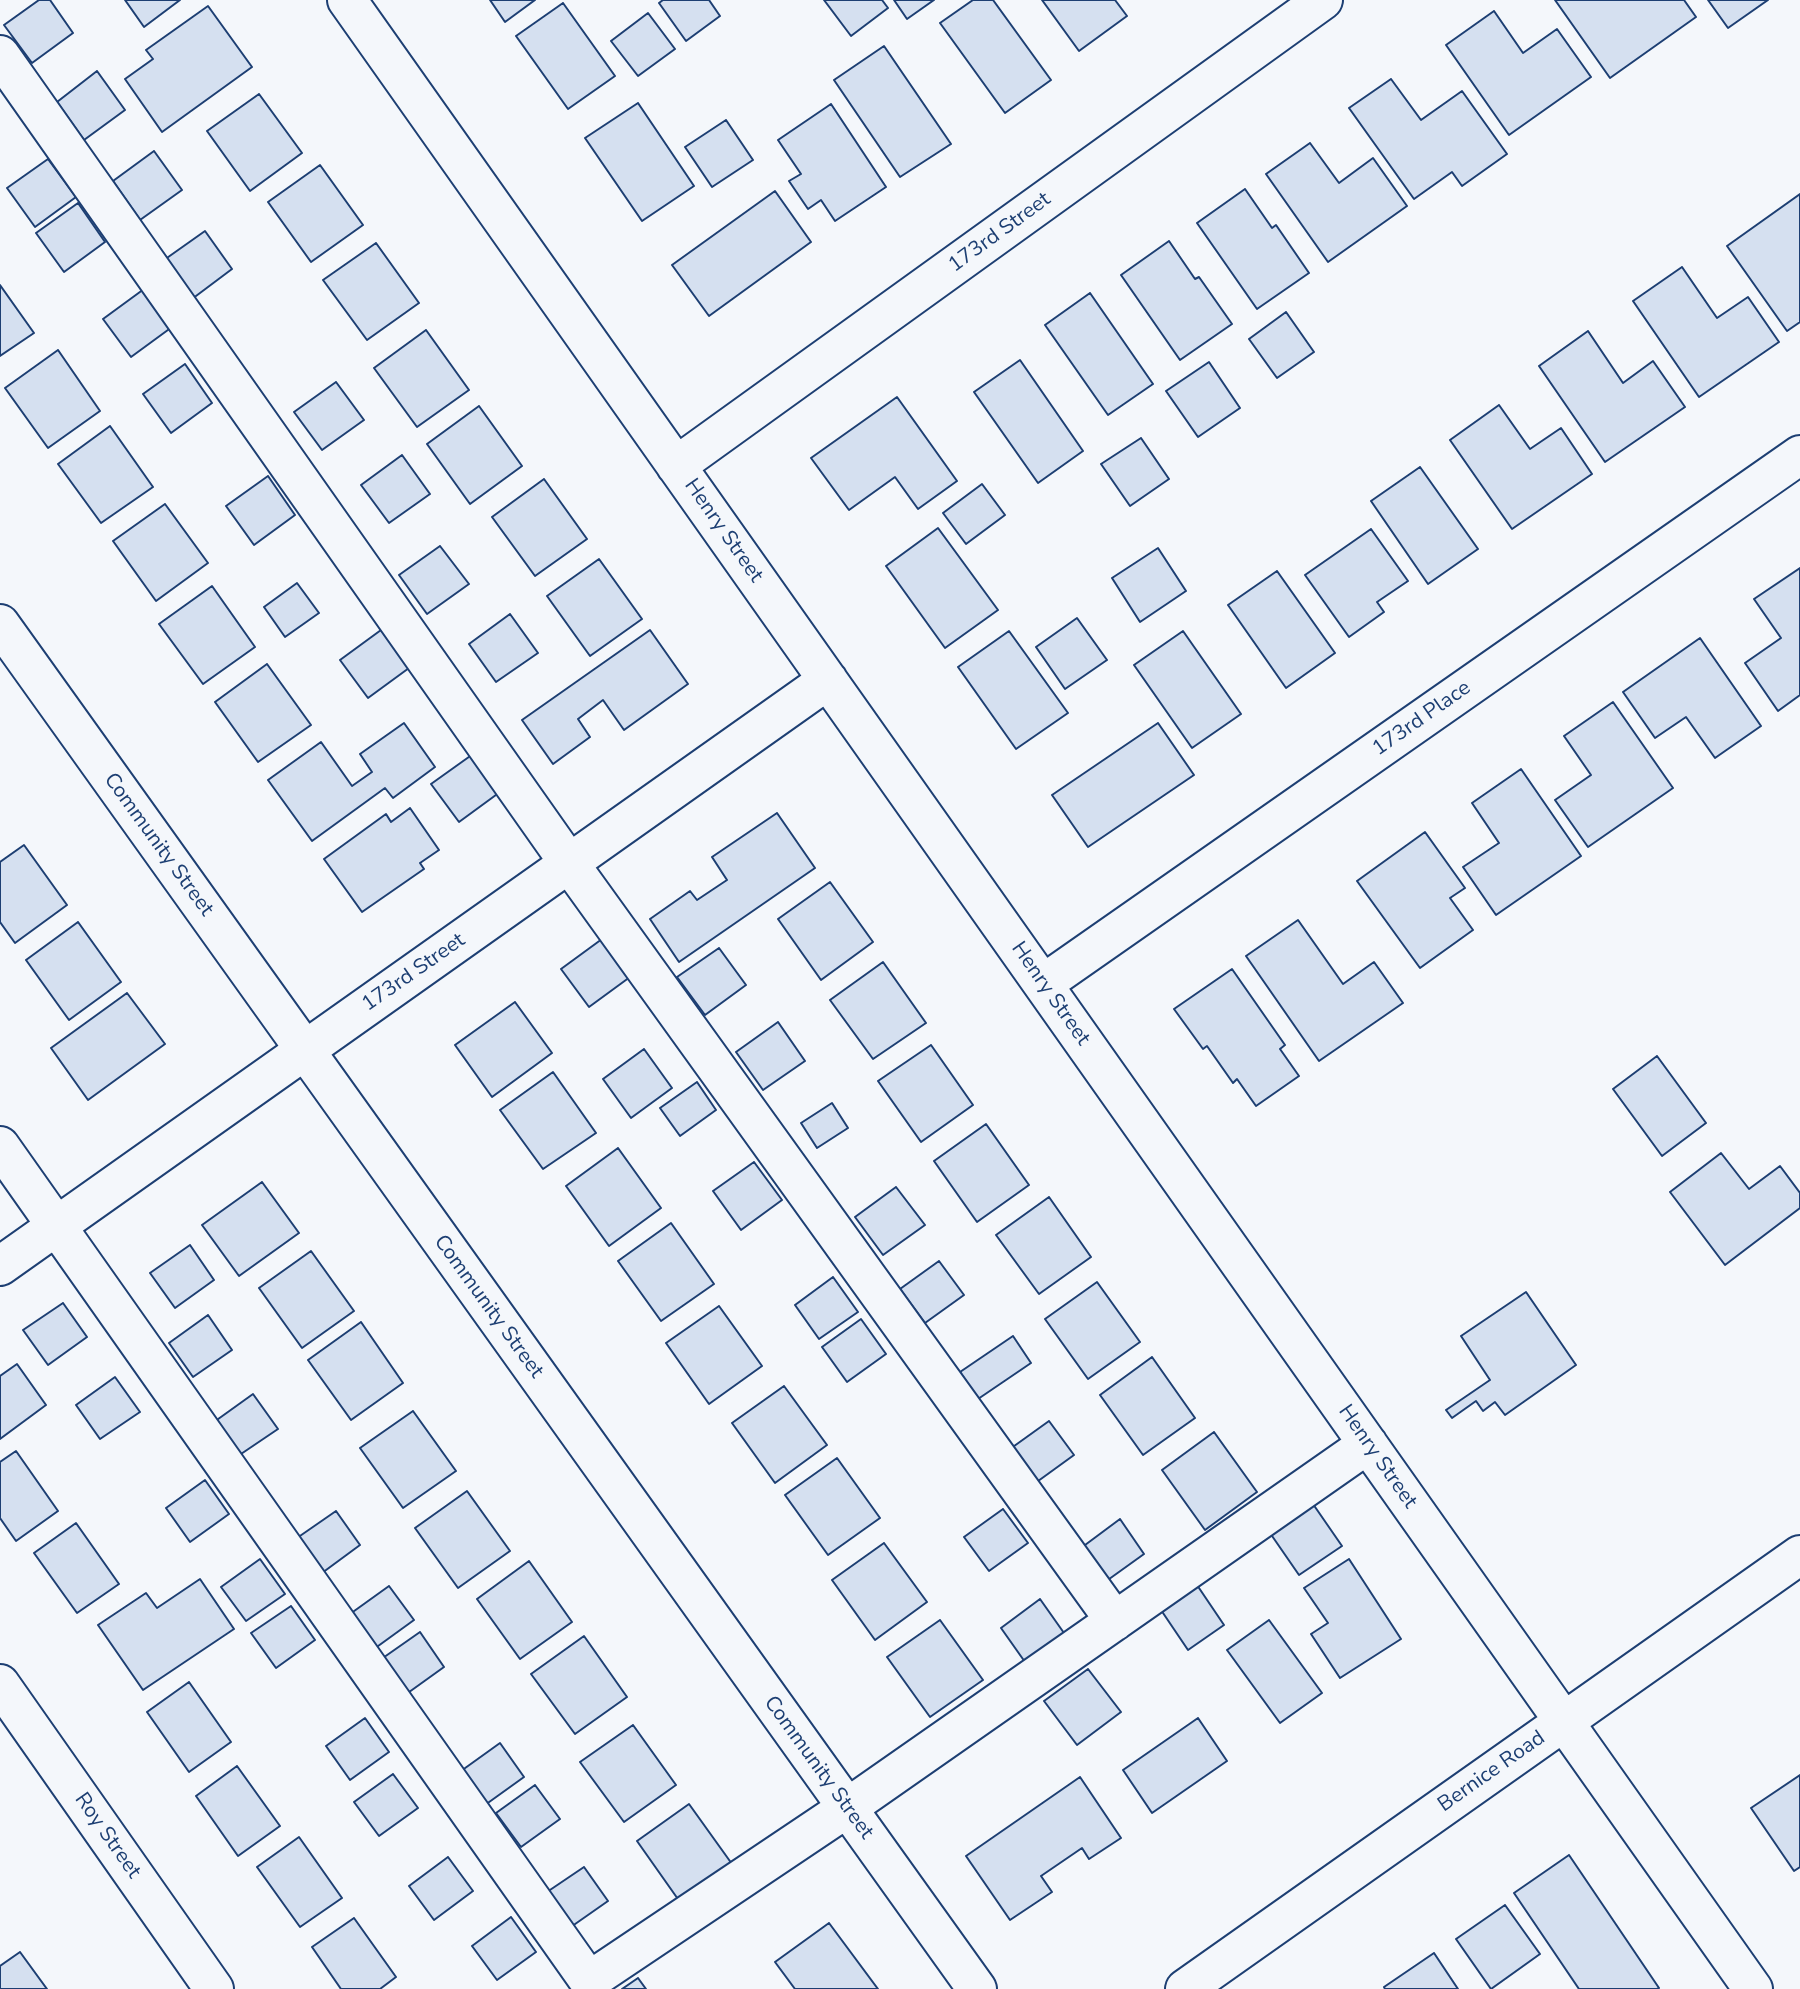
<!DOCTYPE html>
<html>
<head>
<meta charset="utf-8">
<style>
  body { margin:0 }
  canvas { display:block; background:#f4f7fb }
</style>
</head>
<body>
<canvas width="1800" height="1989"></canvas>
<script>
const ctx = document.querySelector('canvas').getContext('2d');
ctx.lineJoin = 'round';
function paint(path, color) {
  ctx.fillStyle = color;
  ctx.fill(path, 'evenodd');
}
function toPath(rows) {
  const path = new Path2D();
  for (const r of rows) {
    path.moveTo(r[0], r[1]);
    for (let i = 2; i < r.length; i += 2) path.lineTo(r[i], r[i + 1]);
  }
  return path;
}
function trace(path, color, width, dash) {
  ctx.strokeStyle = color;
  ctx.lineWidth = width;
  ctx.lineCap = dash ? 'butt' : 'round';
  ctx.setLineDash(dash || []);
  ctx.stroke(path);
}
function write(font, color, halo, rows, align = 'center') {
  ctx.font = font + ' "Nunito Sans",sans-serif';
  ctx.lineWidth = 5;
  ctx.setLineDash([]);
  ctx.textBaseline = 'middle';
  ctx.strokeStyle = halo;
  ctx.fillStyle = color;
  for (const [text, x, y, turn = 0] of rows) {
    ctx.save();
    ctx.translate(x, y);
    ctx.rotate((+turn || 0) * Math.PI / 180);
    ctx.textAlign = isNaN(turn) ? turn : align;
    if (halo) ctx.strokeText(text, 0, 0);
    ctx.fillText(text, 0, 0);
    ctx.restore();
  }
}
const building = toPath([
  [39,0,50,0,73,33,32,63,4,25,39,0],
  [125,0,180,0,144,27,125,0],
  [490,0,535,0,505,22,490,0],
  [663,0,709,0,720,16,686,41,659,3,663,0],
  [824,0,882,0,888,8,851,36,824,0],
  [894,0,934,0,907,19,894,0],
  [973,0,993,0,1051,80,1005,113,940,23,973,0],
  [1042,0,1115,0,1127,16,1079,51,1042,0],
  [1555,0,1684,0,1696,17,1610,78,1555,0],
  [1708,0,1768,0,1728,28,1708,0],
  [563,3,615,76,568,109,516,36,563,3],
  [208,6,252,67,162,132,125,79,153,59,146,50,208,6],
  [1494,11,1523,53,1557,29,1591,77,1509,135,1446,45,1494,11],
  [648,13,675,49,638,76,611,41,648,13],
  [884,46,951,144,900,177,834,80,884,46],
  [97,71,125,110,84,140,57,102,97,71],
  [1391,79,1421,120,1462,91,1507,154,1462,186,1452,172,1414,199,1349,108,1391,79],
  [259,94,302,153,250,191,207,131,259,94],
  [638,103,694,186,642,221,585,138,638,103],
  [831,104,886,187,835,221,821,200,808,209,789,181,801,174,778,140,831,104],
  [726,120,753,160,712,187,685,147,726,120],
  [1310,143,1339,183,1373,158,1407,206,1328,262,1266,174,1310,143],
  [154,151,182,190,140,220,113,181,154,151],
  [48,159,76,197,35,227,7,188,48,159],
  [320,165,363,225,311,262,268,202,320,165],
  [1245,189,1272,228,1276,225,1309,273,1257,309,1197,223,1245,189],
  [775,191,811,242,709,316,672,265,775,191],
  [1800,194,1800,322,1787,331,1727,246,1800,194],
  [78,203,105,242,64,272,36,233,78,203],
  [205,231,232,269,192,299,164,260,205,231],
  [1169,241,1195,279,1199,277,1232,324,1180,360,1121,275,1169,241],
  [376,243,419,303,367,340,323,280,376,243],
  [1682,267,1717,318,1748,297,1779,342,1699,397,1633,301,1682,267],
  [0,285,34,333,0,356,0,285],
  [144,289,172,327,131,357,103,319,144,289],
  [1090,293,1153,384,1108,415,1045,325,1090,293],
  [1286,312,1314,352,1277,378,1249,339,1286,312],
  [426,330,469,390,417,427,374,368,426,330],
  [1588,331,1623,383,1653,361,1685,407,1605,462,1539,366,1588,331],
  [58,350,100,411,48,448,5,388,58,350],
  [1020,360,1083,451,1038,483,974,392,1020,360],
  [1209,362,1240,408,1198,437,1166,391,1209,362],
  [185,364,212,403,171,433,143,394,185,364],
  [336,382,364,420,322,450,294,412,336,382],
  [897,397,957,481,918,509,895,477,849,510,811,458,897,397],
  [1499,405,1530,449,1561,428,1592,474,1512,529,1450,440,1499,405],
  [479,406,522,466,470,504,427,444,479,406],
  [110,426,153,487,101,523,58,464,110,426],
  [1141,438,1169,479,1130,506,1101,464,1141,438],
  [402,455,430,494,389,523,361,485,402,455],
  [1420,467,1478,549,1428,584,1371,501,1420,467],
  [268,476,295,515,254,545,226,506,268,476],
  [544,479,587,539,535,576,492,517,544,479],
  [982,484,1005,515,966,544,943,513,982,484],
  [165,504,208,563,156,601,113,541,165,504],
  [938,528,998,610,945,648,886,566,938,528],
  [1371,529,1408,581,1377,602,1384,612,1349,637,1305,575,1371,529],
  [440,546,469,584,427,614,399,575,440,546],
  [1158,548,1186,591,1140,622,1112,578,1158,548],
  [599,559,642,619,590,656,547,596,599,559],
  [1800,568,1800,695,1778,711,1745,663,1781,638,1754,599,1800,568],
  [1277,571,1335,653,1286,688,1228,605,1277,571],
  [297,583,319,613,285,637,264,607,297,583],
  [212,586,255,647,203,684,159,624,212,586],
  [510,614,538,653,496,682,469,644,510,614],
  [1077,618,1107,660,1065,689,1036,647,1077,618],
  [381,630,409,668,368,698,340,660,381,630],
  [650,630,688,684,624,730,603,700,578,719,590,737,553,764,522,720,650,630],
  [1009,631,1068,713,1016,749,958,667,1009,631],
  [1183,631,1241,714,1192,748,1134,665,1183,631],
  [1700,638,1761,726,1715,758,1686,717,1655,738,1623,692,1700,638],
  [267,664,311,725,258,762,215,702,267,664],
  [1613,702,1673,788,1588,847,1555,800,1591,775,1564,736,1613,702],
  [404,723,435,767,393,798,385,788,312,841,268,780,321,742,352,786,372,772,360,754,404,723],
  [1158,723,1194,775,1088,847,1052,795,1158,723],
  [473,754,500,792,459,822,431,784,473,754],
  [1521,769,1581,856,1496,915,1463,867,1499,843,1472,803,1521,769],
  [410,808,439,850,420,863,424,869,362,912,324,859,386,814,391,822,410,808],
  [777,813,815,868,679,962,650,919,690,891,697,900,727,880,712,857,777,813],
  [1425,832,1465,888,1450,898,1473,930,1420,968,1357,881,1425,832],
  [24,845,67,905,15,943,0,922,0,862,24,845],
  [830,882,873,942,821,980,778,919,830,882],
  [1298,920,1343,984,1374,962,1403,1003,1319,1061,1246,956,1298,920],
  [78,922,121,982,69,1020,26,960,78,922],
  [602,939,630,977,589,1007,561,969,602,939],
  [719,948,746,985,705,1015,677,977,719,948],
  [883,962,926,1023,873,1059,830,1000,883,962],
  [1232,969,1285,1045,1280,1049,1299,1076,1256,1106,1237,1079,1233,1083,1207,1046,1203,1049,1174,1009,1232,969],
  [127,993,165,1044,88,1100,51,1048,127,993],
  [515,1002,552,1053,492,1097,455,1045,515,1002],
  [778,1022,805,1061,763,1090,736,1052,778,1022],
  [931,1045,973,1105,921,1142,878,1081,931,1045],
  [644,1049,672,1088,631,1118,603,1079,644,1049],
  [1657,1056,1706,1123,1662,1156,1613,1089,1657,1056],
  [553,1072,596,1133,543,1169,500,1110,553,1072],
  [697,1082,716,1110,680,1136,660,1108,697,1082],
  [832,1103,848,1128,817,1148,801,1123,832,1103],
  [986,1124,1029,1185,977,1222,934,1161,986,1124],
  [618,1148,661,1208,609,1246,566,1186,618,1148],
  [1721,1153,1749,1189,1780,1166,1800,1193,1800,1208,1725,1265,1670,1192,1721,1153],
  [754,1162,782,1200,741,1230,713,1191,754,1162],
  [262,1182,299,1233,239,1276,202,1225,262,1182],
  [896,1187,925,1225,883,1255,855,1217,896,1187],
  [1049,1197,1091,1257,1039,1294,996,1235,1049,1197],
  [671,1223,714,1284,661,1321,618,1261,671,1223],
  [190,1245,214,1280,175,1308,150,1273,190,1245],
  [311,1251,354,1311,302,1348,259,1288,311,1251],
  [939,1261,964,1295,925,1323,900,1289,939,1261],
  [833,1277,858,1312,819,1339,795,1305,833,1277],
  [1097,1282,1140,1342,1088,1379,1045,1319,1097,1282],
  [1526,1292,1576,1365,1505,1415,1495,1402,1483,1411,1476,1401,1452,1418,1446,1410,1490,1380,1461,1336,1526,1292],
  [63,1303,87,1337,48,1365,23,1330,63,1303],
  [719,1306,762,1366,709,1404,666,1343,719,1306],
  [208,1315,232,1350,193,1377,169,1343,208,1315],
  [861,1319,886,1354,847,1382,822,1347,861,1319],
  [361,1322,403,1383,351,1420,308,1360,361,1322],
  [1013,1336,1031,1363,978,1399,960,1372,1013,1336],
  [1152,1357,1195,1418,1143,1455,1100,1395,1152,1357],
  [17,1364,46,1405,0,1439,0,1376,17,1364],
  [115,1377,140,1412,100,1439,76,1405,115,1377],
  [784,1386,827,1445,775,1483,732,1423,784,1386],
  [253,1394,278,1429,238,1456,214,1422,253,1394],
  [413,1411,456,1471,403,1508,360,1448,413,1411],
  [1049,1421,1074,1455,1034,1484,1010,1449,1049,1421],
  [1214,1432,1257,1492,1205,1530,1162,1470,1214,1432],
  [16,1451,58,1511,16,1541,0,1518,0,1462,16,1451],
  [837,1458,880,1518,828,1555,785,1495,837,1458],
  [205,1480,229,1514,190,1542,166,1508,205,1480],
  [467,1491,510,1551,458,1588,415,1528,467,1491],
  [1313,1504,1342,1546,1299,1575,1270,1533,1313,1504],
  [1003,1509,1028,1543,989,1571,964,1537,1003,1509],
  [336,1511,360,1545,322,1573,297,1538,336,1511],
  [1120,1519,1144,1554,1105,1582,1081,1548,1120,1519],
  [76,1523,119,1584,77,1613,34,1553,76,1523],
  [884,1543,927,1602,875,1640,832,1580,884,1543],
  [260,1559,285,1594,246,1621,221,1587,260,1559],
  [1349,1559,1401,1639,1340,1678,1311,1634,1328,1623,1304,1588,1349,1559],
  [529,1561,572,1622,520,1659,477,1599,529,1561],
  [200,1579,234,1629,143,1690,98,1625,146,1593,157,1608,200,1579],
  [1197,1585,1224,1625,1188,1650,1161,1610,1197,1585],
  [389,1586,414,1620,374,1649,350,1614,389,1586],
  [1040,1599,1064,1633,1025,1662,1001,1628,1040,1599],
  [291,1606,315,1640,276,1668,251,1633,291,1606],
  [940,1620,983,1680,930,1717,887,1657,940,1620],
  [1269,1620,1322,1693,1280,1723,1227,1650,1269,1620],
  [420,1632,444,1667,405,1695,380,1660,420,1632],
  [584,1636,627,1697,575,1734,531,1674,584,1636],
  [1088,1669,1121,1712,1077,1745,1044,1701,1088,1669],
  [189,1682,231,1742,189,1772,147,1712,189,1682],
  [365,1718,389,1752,350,1780,326,1746,365,1718],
  [1198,1718,1227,1761,1152,1813,1123,1770,1198,1718],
  [633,1725,676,1785,624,1822,580,1762,633,1725],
  [500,1743,524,1777,485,1805,461,1771,500,1743],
  [237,1766,280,1826,238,1856,196,1796,237,1766],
  [393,1774,418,1808,379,1836,354,1802,393,1774],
  [1800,1775,1800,1867,1794,1871,1751,1808,1800,1775],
  [1080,1777,1121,1838,1089,1859,1082,1848,1041,1876,1052,1892,1010,1920,966,1856,1080,1777],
  [535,1785,560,1819,521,1847,496,1813,535,1785],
  [689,1804,732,1864,680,1902,637,1841,689,1804],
  [299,1837,342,1898,300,1927,257,1867,299,1837],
  [1569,1855,1659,1988,1657,1989,1579,1989,1514,1893,1569,1855],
  [448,1857,473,1891,434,1920,409,1886,448,1857],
  [584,1867,608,1901,568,1929,544,1894,584,1867],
  [1505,1905,1540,1954,1491,1989,1456,1939,1505,1905],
  [511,1917,536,1952,497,1980,472,1946,511,1917],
  [354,1918,396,1977,380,1989,341,1989,312,1947,354,1918],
  [829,1923,878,1989,795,1989,775,1962,829,1923],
  [20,1952,47,1989,0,1989,0,1966,20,1952],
  [1434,1953,1458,1989,1385,1989,1384,1987,1434,1953],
  [638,1978,646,1989,622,1989,638,1978]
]);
paint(building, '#d5e0f0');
trace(building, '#1d3f73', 2);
const minor = toPath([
  [347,0,1753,1989],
  [0,55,569,863,1115,1621],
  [676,466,1323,0],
  [0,624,977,1989],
  [1043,984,1800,455],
  [0,1146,589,1981,847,1808,1368,1444],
  [0,1266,828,680],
  [0,1684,214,1989],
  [1185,1989,1800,1555]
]);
trace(minor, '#1d3f73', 42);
trace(minor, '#f4f7fb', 38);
write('21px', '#1d3f73', '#f4f7fb', [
  ["173rd Street",1000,233,-36],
  ["Henry Street",723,531,55],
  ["173rd Place",1422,719,-35],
  ["Community Street",158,845,54],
  ["173rd Street",414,973,-35],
  ["Henry Street",1050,994,55],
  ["Community Street",488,1307,54],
  ["Henry Street",1377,1457,55],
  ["Community Street",818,1768,54],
  ["Bernice Road",1492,1772,-35],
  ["Roy Street",107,1836,55]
]);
</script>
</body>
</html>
